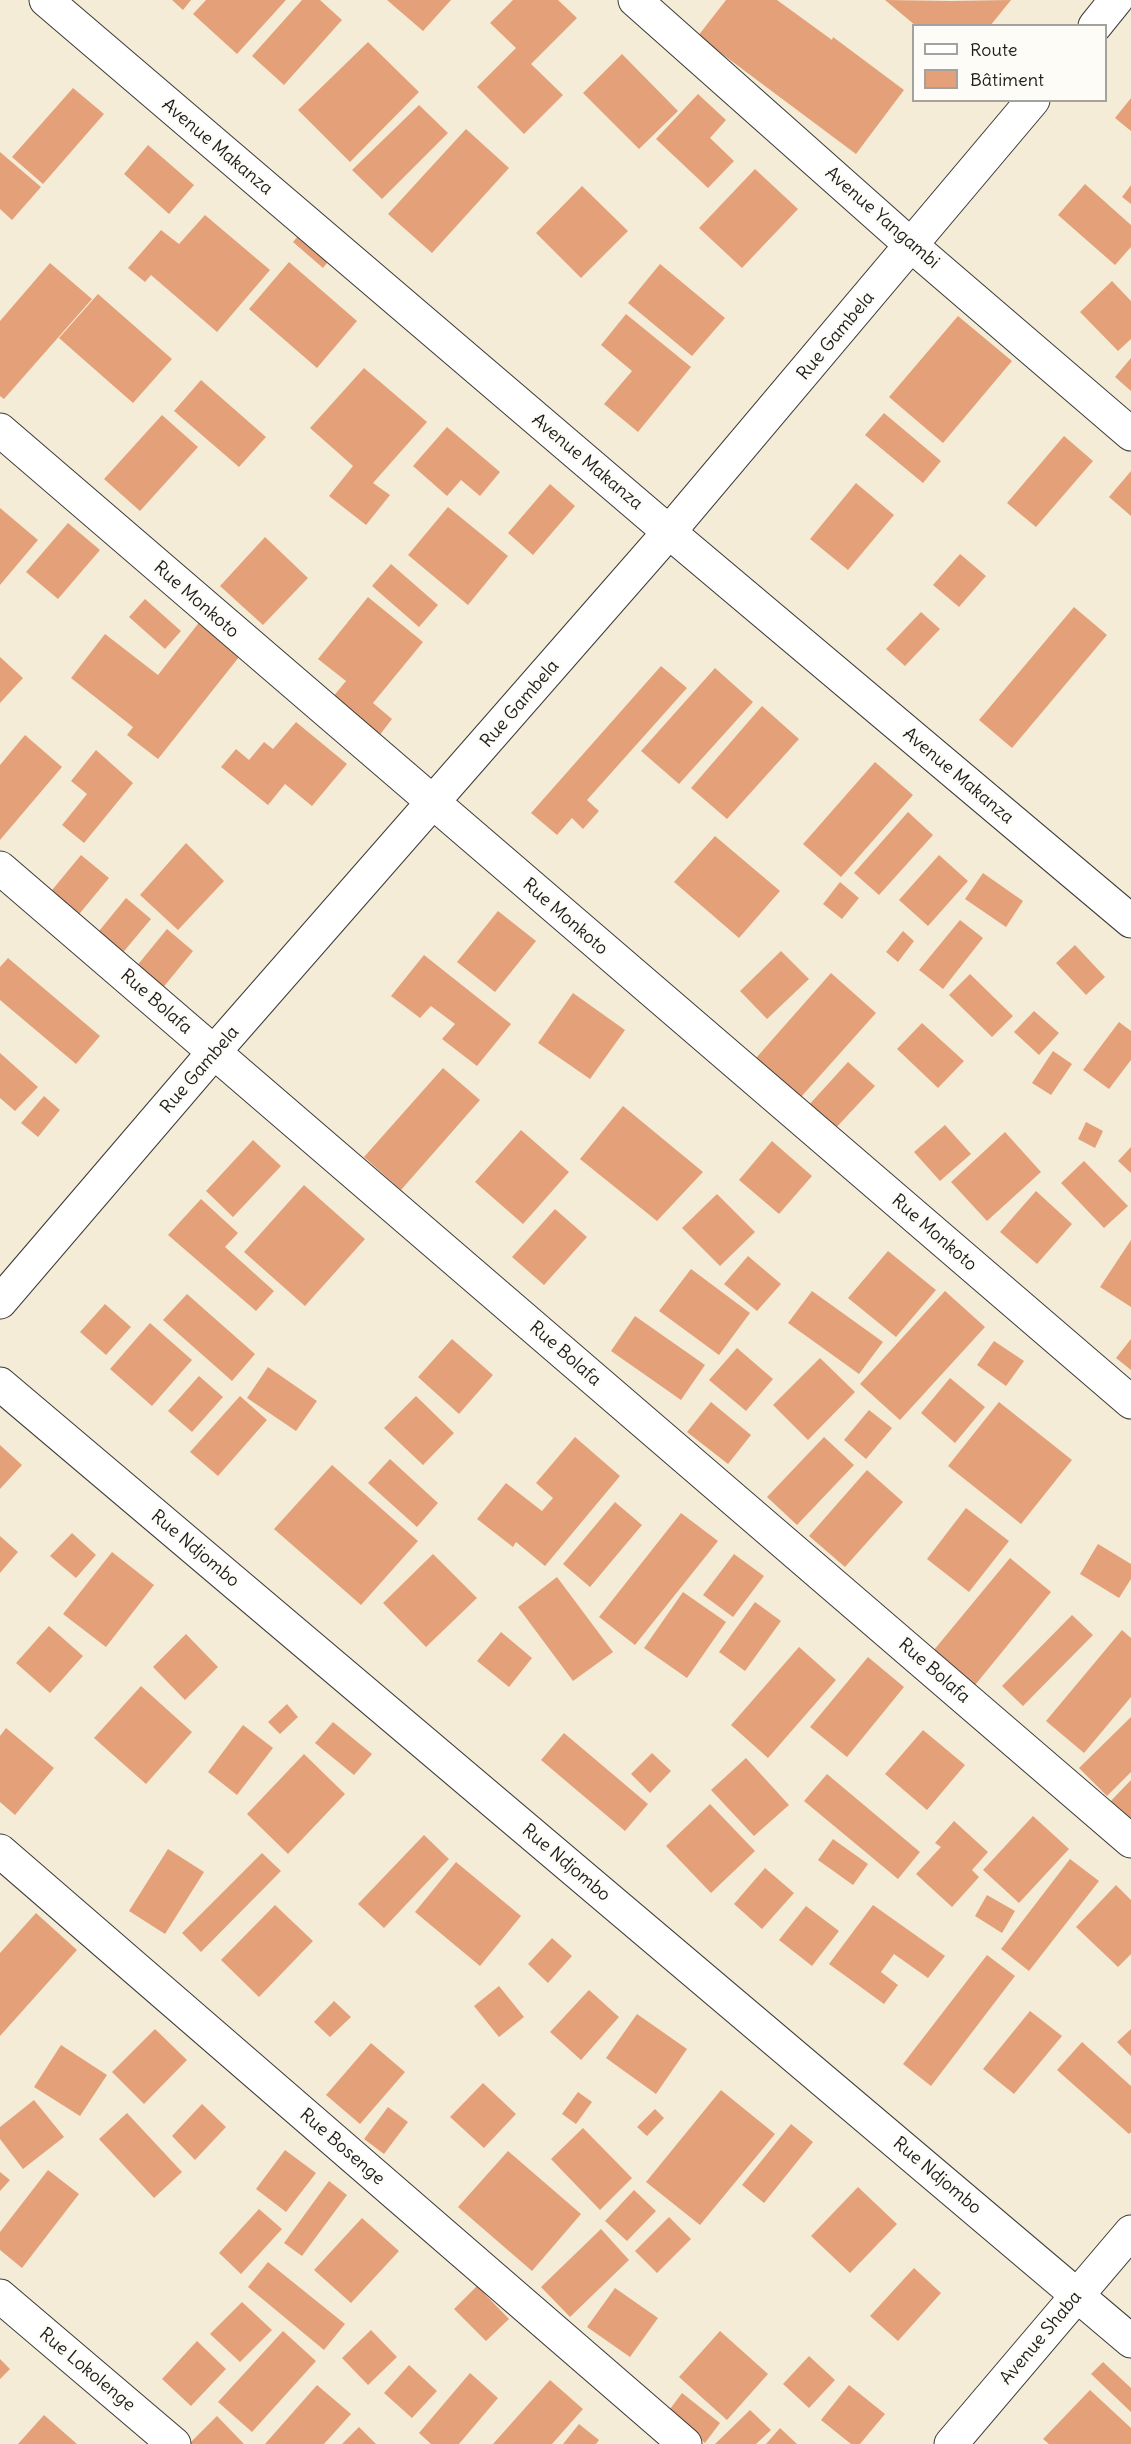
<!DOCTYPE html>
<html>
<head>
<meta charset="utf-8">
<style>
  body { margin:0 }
  #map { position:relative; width:1131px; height:2444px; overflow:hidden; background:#f4ecd7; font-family:Delius,sans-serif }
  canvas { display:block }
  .legend { position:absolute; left:912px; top:24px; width:195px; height:78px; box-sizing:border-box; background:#fdfcf7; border:2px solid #a3a29f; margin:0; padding:8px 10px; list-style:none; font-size:18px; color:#1c1c1c }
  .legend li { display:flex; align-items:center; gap:12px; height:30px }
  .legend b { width:30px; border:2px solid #a3a29f }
</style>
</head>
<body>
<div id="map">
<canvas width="1131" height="2444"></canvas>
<ul class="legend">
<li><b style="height:8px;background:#fff"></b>Route</li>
<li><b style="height:16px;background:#e4a179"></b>Bâtiment</li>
</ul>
</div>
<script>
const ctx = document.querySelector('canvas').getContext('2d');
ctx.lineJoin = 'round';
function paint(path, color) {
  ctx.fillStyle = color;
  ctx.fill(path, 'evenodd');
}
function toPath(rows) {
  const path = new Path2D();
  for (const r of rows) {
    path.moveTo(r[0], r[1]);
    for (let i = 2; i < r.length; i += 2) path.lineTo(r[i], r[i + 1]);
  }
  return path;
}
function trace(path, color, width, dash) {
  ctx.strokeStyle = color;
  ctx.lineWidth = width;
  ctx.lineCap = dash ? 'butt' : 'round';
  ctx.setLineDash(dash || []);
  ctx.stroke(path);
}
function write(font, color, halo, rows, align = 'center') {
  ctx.font = font + ' Delius,sans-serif';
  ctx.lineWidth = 5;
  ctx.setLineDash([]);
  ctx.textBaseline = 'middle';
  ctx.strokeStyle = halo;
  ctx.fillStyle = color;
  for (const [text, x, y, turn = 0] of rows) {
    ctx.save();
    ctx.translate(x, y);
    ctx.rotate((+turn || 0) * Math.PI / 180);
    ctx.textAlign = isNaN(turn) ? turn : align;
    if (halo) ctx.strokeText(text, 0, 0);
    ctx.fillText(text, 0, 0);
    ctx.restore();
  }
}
paint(toPath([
  [172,0,191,0,183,10],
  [206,0,286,0,237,54,193,14],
  [302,0,320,0,342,20,284,85,252,56],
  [387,0,451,0,423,31],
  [513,0,558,0,577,18,531,64,563,95,524,134,477,87,516,48,490,23],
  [726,0,777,0,832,40,833,37,904,90,856,154,698,36],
  [885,0,951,1,1011,0,990,26,916,26],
  [368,42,419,92,350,162,298,110],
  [622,54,678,111,639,149,583,93],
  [73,88,104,114,43,184,12,157],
  [698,94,726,120,710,138,734,161,708,188,656,139],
  [1131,98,1131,131,1115,118],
  [419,105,448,133,382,199,352,170],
  [466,129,509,168,432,253,388,214],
  [148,145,194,185,169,214,124,174],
  [0,152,41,187,12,220,0,209],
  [755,169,798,209,742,268,699,228],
  [1085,184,1131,225,1131,247,1115,265,1058,215],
  [1131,185,1131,204,1122,197],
  [582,186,628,231,581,278,536,233],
  [205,215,270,270,217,332,151,275,145,282,128,268,161,230,179,244],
  [305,228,334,254,323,268,293,242],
  [289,262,357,321,317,368,249,309],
  [50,263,92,299,4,399,0,396,0,321],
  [660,264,725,318,692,356,628,303],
  [1112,281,1131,301,1131,339,1118,351,1080,312],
  [98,294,172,359,133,403,59,338],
  [626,314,691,367,638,432,604,404,632,371,601,345],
  [958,316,1012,361,943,443,889,397],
  [1131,358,1131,391,1115,377],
  [364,368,427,422,373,483,390,495,366,525,329,496,353,466,310,428],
  [201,380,266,437,239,467,174,411],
  [884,413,941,461,923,483,865,435],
  [162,415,198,447,140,511,104,479],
  [447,427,500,472,480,496,461,480,447,496,413,466],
  [1064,436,1093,461,1036,527,1007,503],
  [1131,471,1131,516,1109,497],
  [856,483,894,515,848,570,810,539],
  [550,484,575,506,533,555,508,533],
  [448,507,508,556,468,605,408,555],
  [0,508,38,540,0,585],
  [68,523,100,550,58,599,26,572],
  [265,537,308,578,263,625,220,586],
  [960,554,986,576,959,607,933,585],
  [391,564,438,605,419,627,372,586],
  [368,597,423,642,373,703,392,719,379,736,332,698,346,681,318,659],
  [145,599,181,631,165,649,129,617],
  [1074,607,1107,635,1012,748,979,720],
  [921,612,940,629,905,666,886,649],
  [201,620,243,652,158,759,127,735,133,727,71,678,105,634,158,675],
  [0,657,23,678,0,703],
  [661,666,687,688,587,800,599,811,583,829,572,818,557,835,531,813],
  [715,668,753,702,679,784,641,751],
  [762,706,799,739,727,819,691,788],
  [296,722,347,764,312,806,285,784,268,805,221,767,236,749,249,760,264,742,273,749],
  [25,735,62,767,0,840,0,765],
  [96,750,133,783,84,843,62,825,87,794,71,781],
  [875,762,913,795,841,877,803,844],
  [908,812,933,835,879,895,854,873],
  [715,836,780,891,739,938,674,882],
  [186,843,224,881,178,930,140,895],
  [81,855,109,878,76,918,48,895],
  [939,855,968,881,928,926,899,900],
  [983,873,1023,901,1006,927,965,899],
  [840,882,859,898,842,919,823,904],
  [126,898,151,919,120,956,95,936],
  [498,911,536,941,495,992,457,962],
  [960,920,983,938,943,989,919,970],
  [167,929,193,951,157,995,131,973],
  [903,931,914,941,898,962,886,952],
  [1075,945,1105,977,1086,995,1056,963],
  [781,951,809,979,767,1019,740,991],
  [424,955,511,1024,477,1066,442,1039,455,1024,431,1006,420,1018,391,996],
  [8,958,100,1036,76,1064,0,1000,0,967],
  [831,973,876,1013,801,1097,756,1058],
  [970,974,1013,1016,992,1037,949,995],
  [573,993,625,1030,590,1079,538,1043],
  [1034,1011,1059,1033,1039,1055,1014,1032],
  [1119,1022,1131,1031,1131,1060,1109,1089,1083,1070],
  [922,1023,964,1061,938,1088,897,1049],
  [1053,1051,1072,1064,1051,1095,1032,1083],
  [0,1053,38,1087,15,1111,0,1098],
  [848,1062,875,1086,833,1131,807,1107],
  [443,1068,480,1100,401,1190,364,1157],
  [44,1096,60,1110,38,1137,21,1123],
  [623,1106,703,1172,657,1221,580,1159],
  [1086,1122,1103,1131,1095,1148,1078,1139],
  [945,1125,971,1154,940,1181,914,1152],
  [521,1130,569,1172,523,1224,475,1182],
  [1005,1132,1041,1172,987,1221,951,1182],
  [253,1140,281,1166,233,1217,206,1191],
  [772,1141,812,1176,779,1214,739,1180],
  [1131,1147,1131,1173,1118,1161],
  [1084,1161,1128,1206,1104,1228,1061,1183],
  [304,1185,365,1239,305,1306,244,1252],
  [1036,1191,1072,1224,1037,1264,1000,1232],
  [717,1194,755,1232,720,1266,682,1228],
  [201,1199,238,1233,225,1247,274,1291,256,1311,168,1235],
  [555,1209,587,1237,544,1285,512,1257],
  [1131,1240,1131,1307,1100,1287],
  [888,1251,936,1290,896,1337,848,1298],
  [748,1256,781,1284,757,1311,724,1284],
  [691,1269,750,1313,719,1355,659,1311],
  [812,1291,883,1342,859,1374,788,1323],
  [945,1291,985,1327,900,1420,860,1384],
  [187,1294,255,1354,232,1381,163,1320],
  [105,1304,131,1327,106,1355,80,1332],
  [635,1316,705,1365,681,1400,611,1351],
  [150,1323,192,1360,152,1406,110,1369],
  [452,1339,493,1375,459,1414,418,1377],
  [1131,1339,1131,1370,1116,1358],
  [994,1341,1024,1361,1006,1386,977,1365],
  [737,1348,773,1379,746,1411,709,1380],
  [820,1358,855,1392,808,1440,773,1405],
  [268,1367,317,1401,296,1431,247,1398],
  [199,1376,223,1397,192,1432,168,1411],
  [950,1378,985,1407,955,1443,921,1413],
  [240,1396,267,1420,218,1476,190,1452],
  [416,1396,454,1433,423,1465,384,1428],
  [711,1402,751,1435,728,1464,687,1432],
  [999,1402,1072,1460,1021,1524,948,1466],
  [869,1410,892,1428,866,1459,844,1440],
  [575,1437,620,1476,545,1566,516,1542,513,1547,477,1519,506,1483,542,1511,553,1498,536,1483],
  [824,1437,854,1465,797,1525,767,1497],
  [0,1445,22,1465,0,1489],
  [390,1459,438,1503,417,1527,368,1483],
  [332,1465,418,1541,361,1605,274,1529],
  [867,1470,903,1502,845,1567,809,1536],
  [615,1502,642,1525,590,1587,563,1564],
  [966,1508,1009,1541,969,1592,927,1559],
  [681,1513,718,1541,635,1645,599,1617],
  [72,1533,96,1555,76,1578,50,1556],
  [0,1536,18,1552,0,1573],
  [1098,1544,1131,1564,1131,1579,1119,1598,1080,1574],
  [112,1552,154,1585,106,1647,63,1614],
  [433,1554,477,1598,426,1647,383,1603],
  [734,1554,764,1576,733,1617,703,1595],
  [1010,1558,1051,1592,971,1690,929,1656],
  [557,1577,613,1652,573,1681,518,1607],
  [683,1592,726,1622,687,1678,644,1648],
  [755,1602,781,1621,745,1671,719,1652],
  [1072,1615,1093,1635,1023,1706,1002,1686],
  [49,1626,83,1656,50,1693,16,1663],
  [1122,1630,1131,1638,1131,1697,1084,1753,1046,1721],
  [501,1632,532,1658,509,1687,477,1661],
  [186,1634,218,1667,185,1700,153,1667],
  [799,1647,836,1680,768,1758,731,1725],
  [868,1657,904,1687,847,1757,810,1727],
  [141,1686,192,1732,146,1784,94,1738],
  [287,1704,298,1717,280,1734,268,1722],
  [1131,1717,1131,1772,1107,1796,1079,1768],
  [333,1722,372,1754,354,1775,315,1743],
  [243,1725,273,1748,237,1795,208,1772],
  [6,1728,54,1768,15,1815,0,1802,0,1736],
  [923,1730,965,1765,927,1810,885,1774],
  [564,1733,648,1804,625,1831,541,1760],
  [652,1753,671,1771,650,1793,631,1774],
  [304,1754,345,1794,288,1854,247,1814],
  [746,1758,789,1805,754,1836,711,1790],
  [827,1774,920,1852,898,1879,804,1801],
  [1131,1780,1131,1829,1106,1806],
  [710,1804,755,1851,711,1893,666,1846],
  [1033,1816,1069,1849,1019,1903,983,1870],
  [954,1821,988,1852,972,1870,979,1877,952,1907,916,1874,941,1847,935,1843],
  [424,1835,449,1859,384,1928,358,1904],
  [833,1839,868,1864,853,1885,818,1860],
  [168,1849,204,1872,165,1934,129,1911],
  [262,1853,281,1871,201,1952,182,1933],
  [1070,1859,1099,1881,1029,1971,1001,1949],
  [456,1862,521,1916,480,1966,415,1912],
  [765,1868,794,1893,762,1929,734,1904],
  [1116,1885,1131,1900,1131,1954,1118,1967,1076,1927],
  [987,1895,1015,1911,1002,1933,975,1916],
  [275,1905,313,1941,259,1997,221,1960],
  [873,1905,945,1956,928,1978,894,1954,881,1972,898,1985,884,2004,829,1964],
  [806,1906,839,1931,812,1966,779,1940],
  [36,1913,77,1950,0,2036,0,1953],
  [552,1938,572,1956,548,1983,528,1964],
  [987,1955,1015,1976,931,2086,903,2064],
  [499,1986,524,2017,499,2037,474,2006],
  [589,1990,619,2017,581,2060,550,2032],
  [334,2001,351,2017,330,2037,314,2022],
  [1030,2011,1062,2036,1014,2094,983,2069],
  [637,2014,687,2049,656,2094,606,2058],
  [155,2029,187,2060,144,2104,112,2072],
  [1131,2029,1131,2056,1117,2042],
  [1082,2042,1131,2086,1131,2132,1129,2134,1057,2070],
  [371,2043,405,2072,360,2124,326,2095],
  [61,2045,107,2075,80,2116,34,2087],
  [483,2083,516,2114,484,2148,450,2117],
  [721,2090,775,2134,700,2225,646,2182],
  [578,2092,592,2102,576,2124,562,2114],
  [34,2100,64,2137,23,2169,0,2139,0,2127],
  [202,2104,226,2127,195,2160,172,2136],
  [388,2107,408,2122,384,2154,364,2139],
  [655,2109,664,2118,647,2136,637,2127],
  [127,2113,182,2172,154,2198,99,2139],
  [791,2124,813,2142,764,2203,742,2185],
  [583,2128,632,2178,600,2210,551,2159],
  [285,2150,316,2173,286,2212,256,2189],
  [508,2151,581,2214,532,2271,458,2207],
  [48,2170,79,2194,22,2268,0,2250,0,2232],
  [0,2172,10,2180,0,2191],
  [329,2181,347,2195,302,2256,284,2243],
  [858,2187,897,2224,850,2273,811,2236],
  [634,2190,656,2211,627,2241,605,2221],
  [259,2209,282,2229,241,2274,219,2253],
  [669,2217,691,2239,657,2273,635,2251],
  [362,2218,399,2251,351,2303,314,2270],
  [601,2229,629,2260,570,2317,541,2287],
  [268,2262,345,2324,324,2350,248,2287],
  [914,2268,941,2293,898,2341,870,2316],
  [477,2286,509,2319,486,2341,454,2309],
  [615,2288,658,2318,630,2357,587,2327],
  [242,2302,272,2330,240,2362,210,2334],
  [371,2330,397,2357,368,2385,342,2358],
  [283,2331,316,2361,252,2432,218,2402],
  [720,2331,768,2374,727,2420,679,2377],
  [197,2341,226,2369,191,2406,162,2379],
  [809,2356,835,2380,809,2408,783,2384],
  [0,2359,10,2369,0,2379],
  [1103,2362,1131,2388,1131,2412,1091,2374],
  [409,2365,437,2391,412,2418,384,2393],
  [470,2373,498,2398,459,2444,431,2444,419,2433],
  [550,2380,583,2409,552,2444,493,2444],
  [317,2385,351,2414,324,2444,265,2444],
  [849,2385,885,2414,860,2444,851,2444,821,2420],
  [1090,2390,1131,2428,1131,2444,1049,2444,1043,2439],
  [682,2393,720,2423,705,2443,667,2413],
  [750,2410,771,2430,756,2444,715,2444],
  [44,2415,77,2444,18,2444],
  [217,2416,244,2444,189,2444],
  [579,2424,599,2440,596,2444,563,2444],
  [359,2427,376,2444,342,2444],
  [780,2428,797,2444,766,2444]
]), '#e4a179');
const street = toPath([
  [46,0,669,532,1131,921],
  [635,0,912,246,1131,434],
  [0,430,1131,1402],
  [0,868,1131,1841],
  [0,1384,1131,2341],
  [0,1851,685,2444],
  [0,2296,174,2444]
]);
const secondary = toPath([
  [1095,26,1116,0],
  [0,1302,214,1052,669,532,1033,100],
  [951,2444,1131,2232]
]);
trace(street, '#3c3b38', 35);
trace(secondary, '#3c3b38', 35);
trace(street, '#fff', 33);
trace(secondary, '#fff', 33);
write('18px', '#1c1c1c', '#fdfcf7', [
  ["Avenue Makanza",217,147,40],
  ["Avenue Yangambi",882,218,41],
  ["Rue Gambela",836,336,-50],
  ["Avenue Makanza",587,462,40],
  ["Rue Monkoto",196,600,41],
  ["Rue Gambela",520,704,-49],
  ["Avenue Makanza",958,776,40],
  ["Rue Monkoto",565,917,41],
  ["Rue Bolafa",156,1002,41],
  ["Rue Gambela",200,1070,-49],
  ["Rue Monkoto",934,1233,41],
  ["Rue Bolafa",565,1354,41],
  ["Rue Ndjombo",195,1549,40],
  ["Rue Bolafa",934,1671,41],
  ["Rue Ndjombo",566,1863,40],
  ["Rue Bosenge",342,2147,41],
  ["Rue Ndjombo",937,2176,40],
  ["Avenue Shaba",1041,2338,-50],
  ["Rue Lokolenge",87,2370,40]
]);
</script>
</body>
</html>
